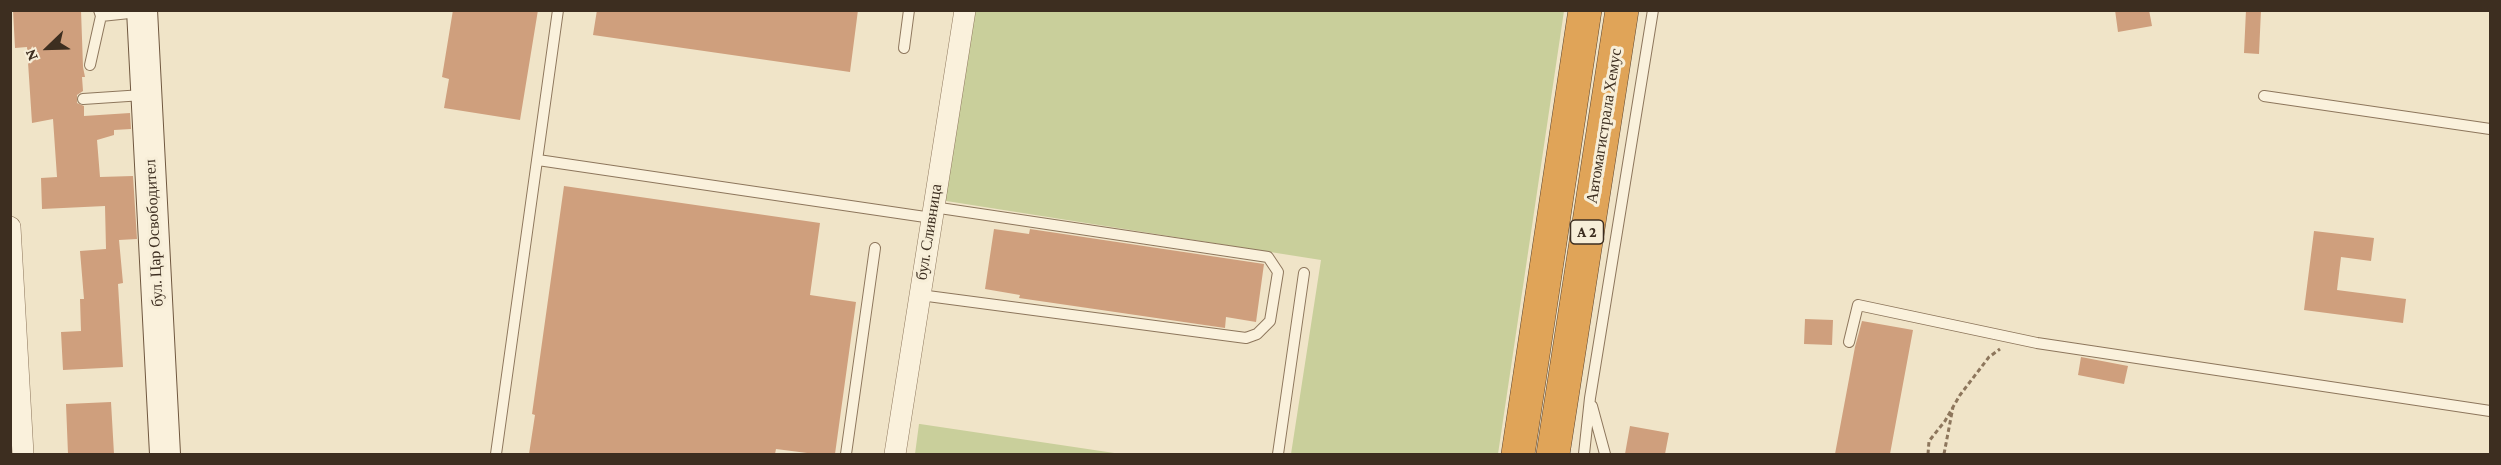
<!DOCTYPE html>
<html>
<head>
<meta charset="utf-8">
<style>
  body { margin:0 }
  #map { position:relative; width:2501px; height:465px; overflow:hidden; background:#f0e4c8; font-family:"Crimson Pro",serif }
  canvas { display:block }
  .frame { position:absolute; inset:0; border:12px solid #3d2e20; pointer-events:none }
  .north { position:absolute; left:18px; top:18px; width:60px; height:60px; -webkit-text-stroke:4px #f7eed8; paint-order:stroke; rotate:247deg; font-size:16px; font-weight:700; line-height:24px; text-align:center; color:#3d2e20 }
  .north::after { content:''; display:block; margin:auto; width:21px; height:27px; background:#3d2e20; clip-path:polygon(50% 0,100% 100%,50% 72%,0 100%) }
</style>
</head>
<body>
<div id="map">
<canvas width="2501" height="465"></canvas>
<div class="frame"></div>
<div class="north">N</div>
</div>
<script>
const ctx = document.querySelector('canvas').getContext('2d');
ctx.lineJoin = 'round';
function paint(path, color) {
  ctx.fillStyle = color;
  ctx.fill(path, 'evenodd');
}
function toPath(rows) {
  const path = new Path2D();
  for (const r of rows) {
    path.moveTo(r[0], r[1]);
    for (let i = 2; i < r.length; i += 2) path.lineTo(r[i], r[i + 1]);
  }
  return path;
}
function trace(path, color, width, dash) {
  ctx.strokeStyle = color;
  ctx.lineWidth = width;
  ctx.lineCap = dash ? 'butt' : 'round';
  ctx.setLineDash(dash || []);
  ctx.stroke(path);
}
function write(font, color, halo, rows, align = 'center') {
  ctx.font = font + ' "Crimson Pro",serif';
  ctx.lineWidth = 6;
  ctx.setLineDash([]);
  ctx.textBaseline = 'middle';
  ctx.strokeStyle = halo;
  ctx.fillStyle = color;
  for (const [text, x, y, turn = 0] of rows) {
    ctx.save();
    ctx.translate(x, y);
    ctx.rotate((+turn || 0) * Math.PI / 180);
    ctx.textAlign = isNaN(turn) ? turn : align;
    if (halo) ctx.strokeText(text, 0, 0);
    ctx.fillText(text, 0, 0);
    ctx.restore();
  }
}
paint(toPath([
  [967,11,1564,11,1498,454,1291,454,1321,260,940,200],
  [919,424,920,424,1121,454,915,454]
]), '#c9cf9b');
paint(toPath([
  [13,10,81,10,83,67,85,77,82,77,83,91,77,95,77,103,84,106,84,116,130,113,131,129,114,130,114,135,97,140,100,177,133,176,137,239,119,240,123,283,118,284,123,367,63,370,61,332,81,331,80,299,84,299,80,251,106,249,105,206,42,209,41,178,57,177,53,119,32,123,27,47,15,48],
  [453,10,538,10,520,120,444,108,449,79,442,77],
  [597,10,858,10,850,72,593,35],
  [2115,10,2149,10,2152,26,2118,32],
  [2246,10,2261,10,2259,54,2244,53],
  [564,186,820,223,810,295,856,302,835,454,815,454,776,449,775,454,529,454,535,415,532,414],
  [994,229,1029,234,1030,229,1264,264,1256,322,1226,317,1225,328,1019,298,1020,295,985,289],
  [2314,231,2374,238,2371,261,2341,257,2337,290,2406,299,2403,323,2304,310],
  [1805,319,1833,320,1832,345,1804,344],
  [1862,321,1913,330,1890,454,1835,454,1855,347],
  [2081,357,2128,366,2124,384,2078,375],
  [111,402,114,454,68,454,66,404],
  [1630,426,1669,433,1665,454,1625,454]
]), '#cf9f7d');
const service = toPath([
  [101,16,139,12],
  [904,48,909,10],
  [90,65,101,16,99,10],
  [2264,96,2490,129],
  [83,99,143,95],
  [538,160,932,218],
  [920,295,1246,338,1257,334,1270,321,1278,272,1268,257,933,207],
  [1849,342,1858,305,2037,343,2490,411],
  [1592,406,1605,454],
  [496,454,558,10],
  [846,454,875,248],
  [1278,454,1304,273],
  [1584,454,1590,398,1653,10]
]);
const minor = toPath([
  [10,227,23,454],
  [895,454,965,10]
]);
const secondary = toPath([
  [142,10,165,454]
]);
const motorway = toPath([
  [1518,454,1585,10],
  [1553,454,1622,10]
]);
trace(service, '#8d765c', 12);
trace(minor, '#8d765c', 22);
trace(secondary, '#6f573f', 32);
trace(motorway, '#5b4430', 34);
trace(toPath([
  [1928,454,1929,441,1945,421,1960,395,1989,357,2000,349],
  [1944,454,1953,407]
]), '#8d765c', 3, [4.5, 3]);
trace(service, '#faf1dc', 10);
trace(minor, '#faf1dc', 21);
trace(secondary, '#faf1dc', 30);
trace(motorway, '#e0a458', 33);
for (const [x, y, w] of [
  [1587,232,33]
]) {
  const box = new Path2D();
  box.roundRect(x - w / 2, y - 12, w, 24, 4.5);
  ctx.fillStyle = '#f7eed8';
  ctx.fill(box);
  trace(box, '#3d2e20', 1.5);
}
write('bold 15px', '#3d2e20', null, [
  ["A 2",1587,232]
]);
write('16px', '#3d2e20', '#f7eed8', [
  ["Автомагистрала Хемус",1604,126,-81],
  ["бул. Сливница",929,232,-81],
  ["бул. Цар Освободител",154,233,-93]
]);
</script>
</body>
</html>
